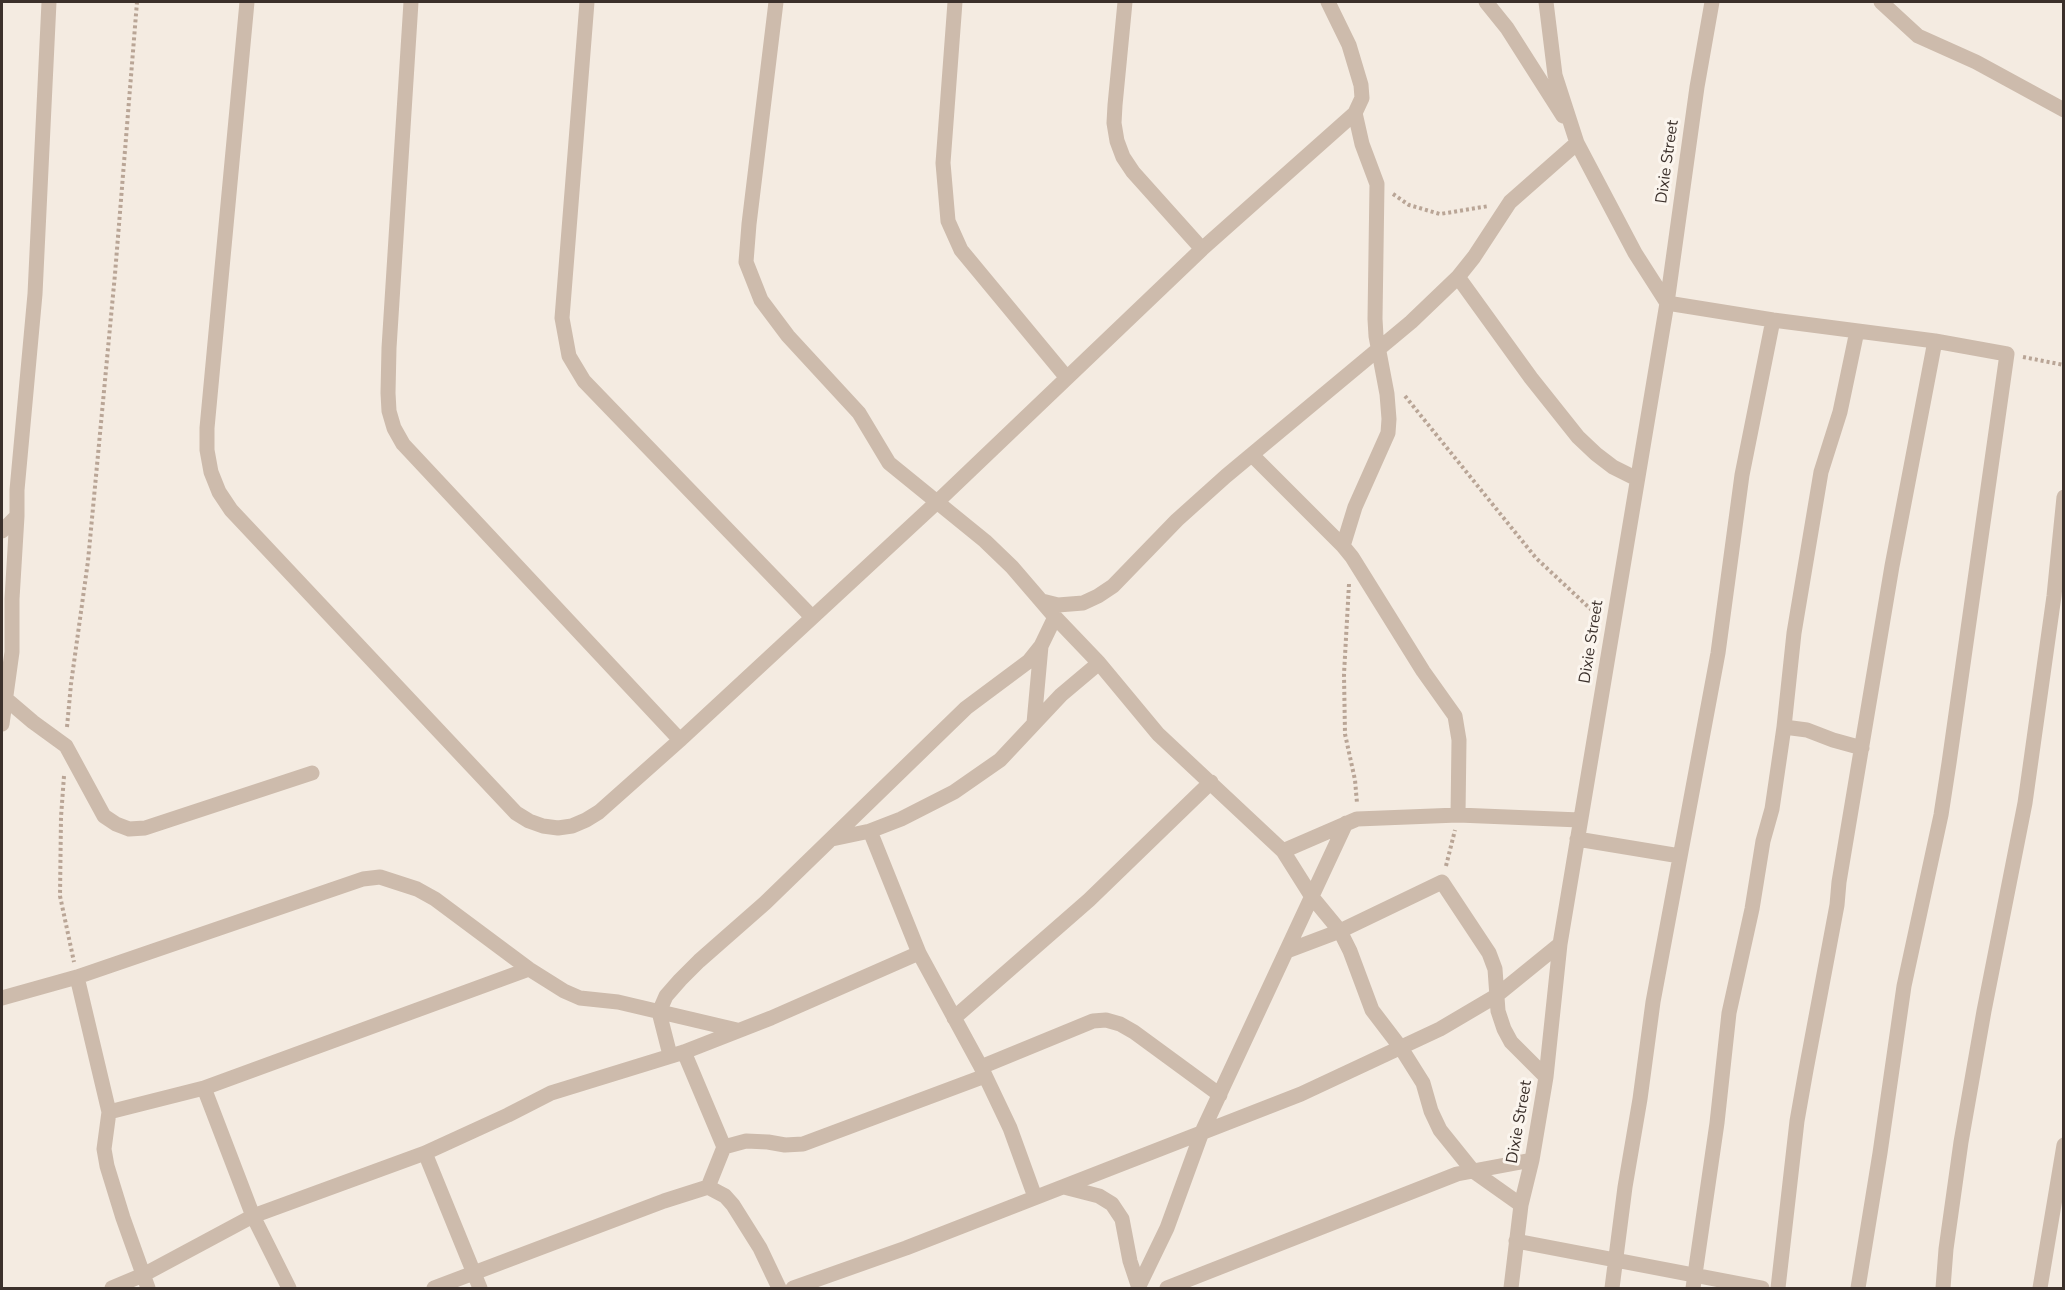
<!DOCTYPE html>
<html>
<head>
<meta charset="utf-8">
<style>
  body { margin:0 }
  #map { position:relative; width:2065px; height:1290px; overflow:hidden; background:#f4ebe1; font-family:"Nunito Sans",sans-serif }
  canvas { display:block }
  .frame { position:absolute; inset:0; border:3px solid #3b302b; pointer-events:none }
</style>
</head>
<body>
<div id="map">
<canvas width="2065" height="1290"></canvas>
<div class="frame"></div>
</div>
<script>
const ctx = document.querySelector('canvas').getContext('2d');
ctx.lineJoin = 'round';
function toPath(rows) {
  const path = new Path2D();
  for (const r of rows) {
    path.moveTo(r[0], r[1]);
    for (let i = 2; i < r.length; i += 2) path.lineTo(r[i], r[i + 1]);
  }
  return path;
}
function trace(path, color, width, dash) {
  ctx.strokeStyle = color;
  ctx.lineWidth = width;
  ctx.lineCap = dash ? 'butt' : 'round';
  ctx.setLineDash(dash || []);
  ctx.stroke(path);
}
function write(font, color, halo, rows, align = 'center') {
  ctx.font = font + ' "Nunito Sans",sans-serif';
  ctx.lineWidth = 6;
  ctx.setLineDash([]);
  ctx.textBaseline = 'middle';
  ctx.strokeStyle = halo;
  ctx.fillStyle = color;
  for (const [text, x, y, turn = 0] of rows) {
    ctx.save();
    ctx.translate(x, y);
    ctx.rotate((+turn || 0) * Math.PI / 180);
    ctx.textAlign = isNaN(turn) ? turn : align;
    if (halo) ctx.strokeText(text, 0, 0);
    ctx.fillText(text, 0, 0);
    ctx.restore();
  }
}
trace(toPath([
  [1393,194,1409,205,1440,214,1489,206],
  [2023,357,2064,365],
  [1405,396,1536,558,1598,616],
  [1349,584,1344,674,1345,734,1355,780,1357,803],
  [67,727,71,684,88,561,115,274,137,2],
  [64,776,61,817,60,896,74,962],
  [1446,866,1455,830]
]), '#b9a596', 4, [3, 3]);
trace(toPath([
  [247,2,207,428,207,450,211,472,219,492,231,510,516,813,529,821,543,826,558,828,572,826,586,820,599,812,680,740,936,503,1202,249,1355,113,1362,98,1361,85,1349,45,1328,2],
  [411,2,389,348,388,393,389,411,394,428,403,444,680,740],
  [587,2,562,318,569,356,584,381,811,616],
  [776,2,749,224,746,262,761,300,788,336,859,413,889,463,985,541,1012,567,1055,617,1099,663,1158,734,1283,851,1312,897,1340,931,1350,951,1372,1010,1401,1048,1423,1083,1431,1111,1440,1130,1473,1171,1521,1205],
  [955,2,943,163,948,221,961,250,1067,378],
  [1125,2,1115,105,1114,123,1117,141,1123,157,1133,172,1202,249],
  [1486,2,1507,28,1563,116],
  [1546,2,1555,75,1577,143,1635,253,1667,303,1773,320,1935,341,2007,354,1949,763,1941,815,1904,986,1880,1153,1858,1288],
  [1881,2,1918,36,1976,62,2064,110],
  [1458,277,1531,378,1578,437,1596,454,1613,467,1637,479],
  [1252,455,1343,546,1352,557,1423,671,1455,716,1459,740,1458,815],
  [2,531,17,516],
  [1343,546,1355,507,1388,433,1389,419,1387,394,1376,336,1375,319,1377,184,1362,144,1355,113],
  [1042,601,1058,605,1083,603,1098,596,1113,586,1177,520,1226,476,1411,322,1458,277,1474,257,1510,202,1577,143],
  [6,699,33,722,66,746,104,816,116,824,129,829,145,828,312,773],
  [1034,723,1041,646],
  [2,724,12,652,12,599,17,516,17,490,35,294,49,2],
  [1784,727,1807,730,1833,740,1862,748],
  [870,831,919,953,981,1067,1010,1128,1035,1197],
  [832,839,870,831,901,819,954,792,1000,760,1061,695,1099,663],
  [1577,839,1680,856],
  [1283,851,1357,819,1458,815,1580,820],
  [1287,951,1340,931,1442,882,1489,953,1495,969,1498,1011,1504,1029,1511,1042,1546,1077],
  [77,977,109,1112,104,1149,107,1166,123,1218,148,1288],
  [2,998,77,977,363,879,380,877,417,889,435,899,529,969,564,991,580,998,618,1002,737,1030],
  [954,1018,1089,900,1211,782],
  [670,1055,659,1012,666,996,680,980,699,961,765,903,966,708,1029,661,1041,646,1055,617],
  [981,1067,1093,1021,1106,1020,1120,1024,1134,1032,1220,1095],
  [204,1088,253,1216,289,1288],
  [109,1112,204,1088,529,969],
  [724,1147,746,1141,768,1142,785,1145,803,1144,985,1076],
  [425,1153,480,1288],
  [708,1187,725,1196,733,1205,760,1248,779,1288],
  [1064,1187,1099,1196,1112,1204,1122,1219,1130,1261,1139,1288],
  [1516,1241,1762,1288],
  [112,1288,143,1275,253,1216,425,1153,508,1115,551,1093,684,1052,771,1018,919,953],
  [434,1288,664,1201,708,1187,724,1147,684,1052],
  [793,1288,906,1248,1301,1094,1440,1029,1496,996,1560,944],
  [1138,1288,1167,1228,1202,1132,1346,823],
  [1167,1288,1457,1174,1532,1160],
  [1511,1288,1521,1205,1532,1160,1546,1077,1560,944,1667,303,1697,87,1712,2],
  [1612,1288,1625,1187,1640,1099,1653,1002,1718,653,1742,475,1773,320],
  [1693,1288,1717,1123,1729,1013,1752,909,1763,841,1772,809,1784,727,1794,633,1821,472,1840,412,1857,331],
  [1778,1288,1797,1121,1806,1070,1837,905,1839,882,1892,566,1935,341],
  [1943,1288,1946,1249,1961,1142,1984,1011,2025,803,2054,596,2064,497],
  [2040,1288,2064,1145]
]), '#cdbbac', 15);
write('16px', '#3b302b', '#fbf5ee', [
  ["Dixie Street",1668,162,-82],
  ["Dixie Street",1592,642,-81],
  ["Dixie Street",1520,1122,-80]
]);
</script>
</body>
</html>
